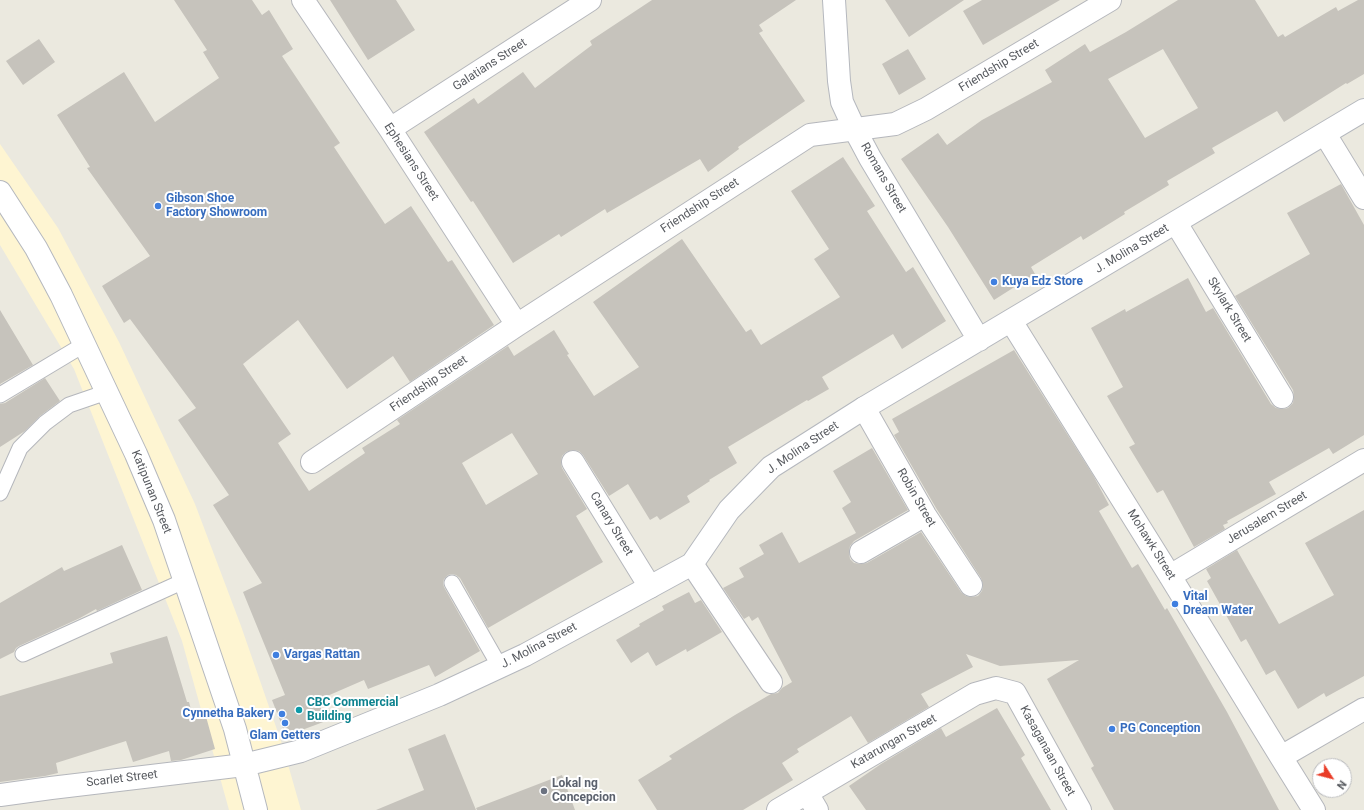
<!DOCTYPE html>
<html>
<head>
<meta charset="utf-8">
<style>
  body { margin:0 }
  #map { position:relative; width:1364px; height:810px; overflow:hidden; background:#ebe9df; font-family:Roboto,sans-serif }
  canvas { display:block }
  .north { position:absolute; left:1312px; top:758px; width:40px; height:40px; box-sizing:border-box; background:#fff; border:1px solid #bcbdbf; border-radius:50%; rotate:126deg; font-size:11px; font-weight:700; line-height:16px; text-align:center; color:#585b60 }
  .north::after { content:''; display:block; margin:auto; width:14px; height:18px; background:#e93c27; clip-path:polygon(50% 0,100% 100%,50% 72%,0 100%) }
</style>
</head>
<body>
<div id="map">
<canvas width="1364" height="810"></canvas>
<div class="north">N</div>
</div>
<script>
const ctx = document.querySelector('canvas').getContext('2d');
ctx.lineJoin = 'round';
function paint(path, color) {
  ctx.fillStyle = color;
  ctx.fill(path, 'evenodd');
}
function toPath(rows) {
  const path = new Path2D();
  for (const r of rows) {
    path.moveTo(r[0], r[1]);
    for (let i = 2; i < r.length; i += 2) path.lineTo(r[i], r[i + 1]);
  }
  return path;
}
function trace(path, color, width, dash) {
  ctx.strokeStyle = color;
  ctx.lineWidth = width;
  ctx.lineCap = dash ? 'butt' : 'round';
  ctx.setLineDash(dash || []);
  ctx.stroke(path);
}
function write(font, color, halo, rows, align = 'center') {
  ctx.font = font + ' Roboto,sans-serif';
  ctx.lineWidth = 4;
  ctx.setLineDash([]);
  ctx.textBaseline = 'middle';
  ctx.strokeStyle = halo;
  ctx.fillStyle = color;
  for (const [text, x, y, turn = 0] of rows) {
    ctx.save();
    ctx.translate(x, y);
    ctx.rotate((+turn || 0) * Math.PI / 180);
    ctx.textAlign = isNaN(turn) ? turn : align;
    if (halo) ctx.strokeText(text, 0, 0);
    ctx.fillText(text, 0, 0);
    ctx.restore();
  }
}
paint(toPath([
  [0,144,58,228,119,342,195,504,241,626,283,747,301,810,229,810,182,641,74,369,0,245]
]), '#fef5d2');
paint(toPath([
  [174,0,252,0,262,15,269,10,293,49,282,56,340,143,334,147,385,224,411,206,448,262,452,260,494,325,410,382,393,356,347,389,298,320,243,364,291,434,278,443,309,491,365,453,362,448,400,424,397,420,508,346,514,356,554,330,569,354,567,355,594,396,639,367,593,302,682,239,746,332,751,329,761,345,840,297,814,259,829,249,791,191,843,157,875,206,867,211,906,272,913,267,946,321,902,349,893,334,822,377,829,389,808,401,807,400,728,447,737,463,709,480,710,481,687,496,690,502,660,520,657,516,650,520,628,484,609,496,583,455,579,451,573,450,566,452,562,456,561,463,562,468,587,509,576,516,603,562,488,628,460,578,456,575,452,574,448,575,444,579,443,583,444,587,480,651,435,677,429,665,368,689,364,680,318,700,326,721,286,736,272,700,285,695,243,592,262,583,213,505,229,495,178,420,196,408,130,319,124,323,102,286,150,256,87,168,90,167,57,115,124,72,155,122,219,78,203,52,207,50],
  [512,433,538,474,486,505,462,463],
  [330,0,396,0,415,30,368,60],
  [652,0,796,0,759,25,763,31,759,33,805,101,738,147,739,149,708,172,700,159,607,213,605,209,561,237,559,234,513,263,473,201,471,202,424,132,474,98,478,104,523,72,535,88,592,45,590,41],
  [885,0,964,0,909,37],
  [982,0,1060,0,983,45,963,11],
  [1178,0,1255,0,1278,37,1283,34,1285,37,1336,7,1338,11,1358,0,1364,0,1364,74,1347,84,1346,83,1284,122,1277,111,1212,148,1215,153,1167,181,1169,185,1124,212,1125,214,1083,240,1081,236,1031,267,1035,274,994,300,948,227,901,159,938,133,947,145,982,120,1052,82,1045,70,1085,44,1090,52,1126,32],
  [1163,49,1198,108,1145,138,1108,79],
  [39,39,55,62,23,85,6,61],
  [908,49,926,79,899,95,882,64],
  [1341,184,1364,225,1364,435,1333,454,1329,448,1269,482,1276,494,1227,521,1228,523,1223,525,1225,529,1194,547,1163,490,1157,493,1129,447,1135,444,1107,396,1123,387,1091,328,1125,309,1126,312,1188,278,1206,312,1213,308,1271,404,1276,408,1283,409,1288,408,1293,403,1294,396,1293,390,1235,296,1310,254,1287,213],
  [0,310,33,365,0,384],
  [1014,350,1093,475,1109,505,1099,511,1132,568,1138,564,1165,610,1167,608,1227,712,1279,810,1114,810,1091,768,1094,766,1047,679,1079,660,1000,666,966,654,973,667,921,694,929,707,868,743,851,716,797,749,799,752,782,763,793,780,743,810,657,810,638,780,672,759,669,756,735,715,771,694,778,693,782,688,792,682,758,617,752,621,749,616,744,619,723,588,744,577,739,568,764,554,759,545,782,532,799,563,856,533,842,508,851,502,833,471,872,448,908,510,854,541,850,546,849,552,850,559,854,563,861,564,867,563,921,532,961,592,966,596,972,597,978,596,982,591,983,585,981,578,936,508,894,435,899,432,892,419],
  [45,378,60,401,40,416,25,431,0,447,0,404,5,403],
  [1364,510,1364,676,1326,697,1324,693,1298,709,1275,670,1266,675,1246,639,1241,642,1207,581,1211,578,1206,569,1237,550,1279,624,1281,623,1334,595,1305,543],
  [122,545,142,590,97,611,96,609,80,618,19,646,16,648,14,652,0,659,0,603,62,567,64,571],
  [689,592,695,603,701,600,722,632,687,652,686,649,656,666,648,652,631,663,616,640,640,626,639,624,664,610,662,606],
  [167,636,187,702,189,702,193,717,205,713,215,749,181,760,171,761,169,751,133,762,126,741,56,763,58,773,45,776,0,782,0,696,113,663,110,653],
  [997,708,1025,755,1021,758,1051,810,866,810,849,786,881,764,941,728,946,737],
  [445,734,476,810,376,810,424,790,408,749],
  [562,775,575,810,477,810,476,808]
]), '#c6c3bc');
const lane = toPath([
  [0,395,85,344],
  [0,493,20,448,45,423,69,405,107,392],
  [452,583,500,667],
  [23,654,184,581]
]);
const street = toPath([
  [303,0,390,129,517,325],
  [390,129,590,0],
  [1325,134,1364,198],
  [1176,223,1282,397],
  [1011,321,1170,576,1281,757,1314,810],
  [864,408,925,515,971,585],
  [312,462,517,325,810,135,895,124,926,109,1110,0],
  [573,462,650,587],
  [861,552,925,515],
  [692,564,771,682],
  [1170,576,1364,460],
  [1281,757,1364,709],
  [807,793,817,810],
  [0,795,51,788,244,765],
  [778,810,975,694,996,688,1015,693,1080,810]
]);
const secondary = toPath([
  [834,0,839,81,842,102,854,128,870,158,979,340],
  [0,192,36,248,61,295,136,454,164,520,235,729,256,810],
  [244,765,301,751,439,695,525,655,692,564,729,510,771,467,864,408,1364,110]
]);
trace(lane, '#b5b7bc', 17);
trace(street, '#b5b7bc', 24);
trace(secondary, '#b5b8be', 24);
trace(lane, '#fff', 15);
trace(street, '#fff', 22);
trace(secondary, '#fff', 22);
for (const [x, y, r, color] of [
  [158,206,4,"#3f7fe0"],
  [994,282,4,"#3f7fe0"],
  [1175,604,4,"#3f7fe0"],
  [276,655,4,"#3f7fe0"],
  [299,710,4,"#0f9aa8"],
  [282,714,4,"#3f7fe0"],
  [285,723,4,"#3f7fe0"],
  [1112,729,4,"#3f7fe0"],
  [544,791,4,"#6b7280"]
]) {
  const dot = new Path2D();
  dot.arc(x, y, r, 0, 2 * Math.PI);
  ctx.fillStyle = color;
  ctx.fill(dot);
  trace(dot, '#fff', 1.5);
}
write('12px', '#585b60', '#fff', [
  ["Galatians Street",490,65,-33],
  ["Friendship Street",999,66,-31],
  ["Ephesians Street",411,162,57],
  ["Romans Street",883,178,60],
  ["Friendship Street",700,206,-33],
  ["J. Molina Street",1132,249,-31],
  ["Skylark Street",1229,310,59],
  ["Friendship Street",429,384,-34],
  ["J. Molina Street",803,448,-34],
  ["Katipunan Street",151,492,68],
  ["Robin Street",916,498,60],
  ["Jerusalem Street",1267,518,-31],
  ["Canary Street",611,524,59],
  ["Mohawk Street",1151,545,58],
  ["J. Molina Street",539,646,-28],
  ["Katarungan Street",894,742,-30],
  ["Kasaganaan Street",1047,751,61],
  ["Scarlet Street",122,779,-7]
]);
write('bold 12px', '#366cbe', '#fff', [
  ["Gibson Shoe",166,199],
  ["Factory Showroom",166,213],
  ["Kuya Edz Store",1002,282],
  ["Vital",1183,597],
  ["Dream Water",1183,611],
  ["Vargas Rattan",284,655],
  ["Cynnetha Bakery",274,714,"right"],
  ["PG Conception",1120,729],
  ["Glam Getters",285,736,"center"]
], 'left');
write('bold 12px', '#0d838f', '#fff', [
  ["CBC Commercial",307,703],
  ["Building",307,717]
], 'left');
write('bold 12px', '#5b616d', '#fff', [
  ["Lokal ng",552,784],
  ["Concepcion",552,798]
], 'left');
</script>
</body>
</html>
